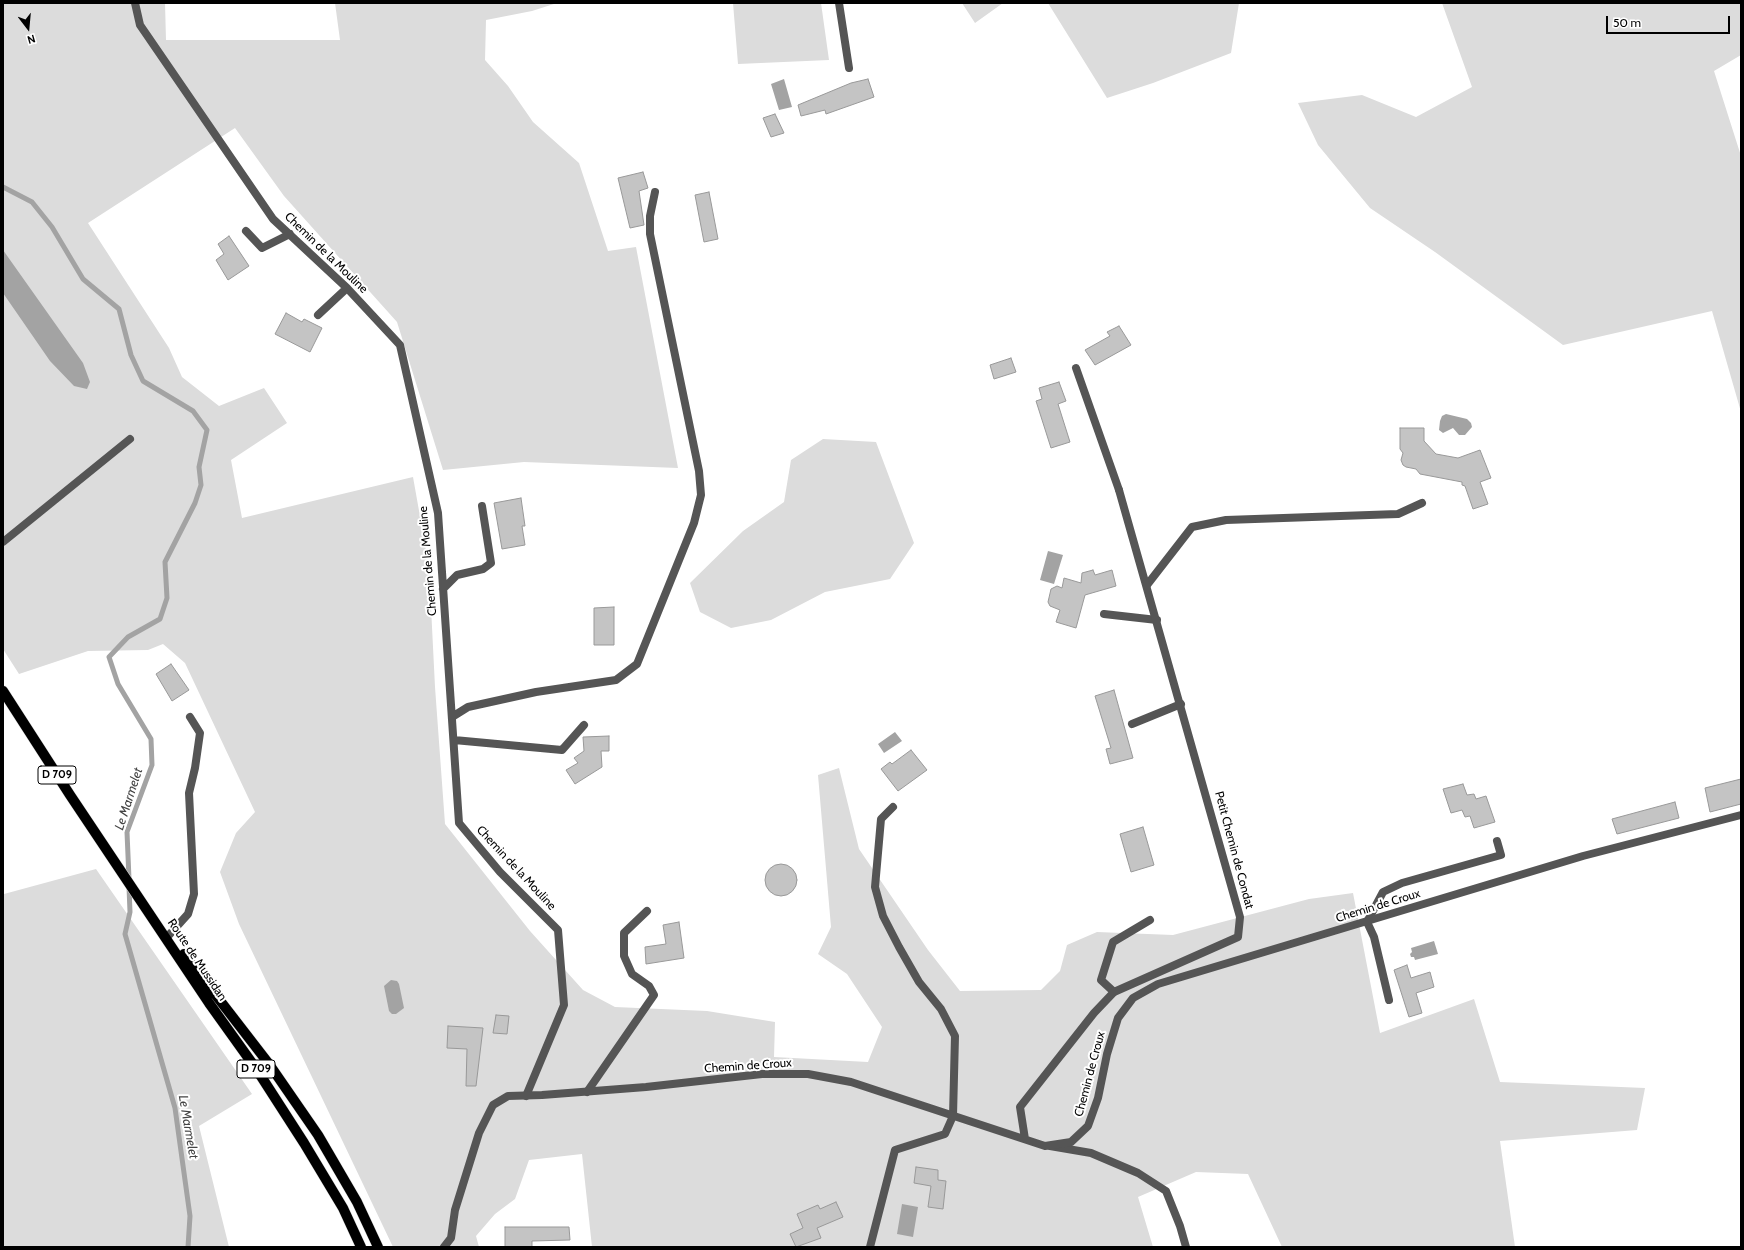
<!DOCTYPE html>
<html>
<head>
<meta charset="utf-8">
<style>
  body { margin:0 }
  #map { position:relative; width:1744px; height:1250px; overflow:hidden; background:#fff; font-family:Cabin,sans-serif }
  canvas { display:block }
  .frame { position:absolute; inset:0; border:4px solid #000; pointer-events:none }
  .north { position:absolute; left:8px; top:8px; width:40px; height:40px; -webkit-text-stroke:3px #fff; paint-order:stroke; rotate:164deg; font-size:11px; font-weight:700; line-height:16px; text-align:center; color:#000 }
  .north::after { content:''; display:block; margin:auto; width:14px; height:18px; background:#000; clip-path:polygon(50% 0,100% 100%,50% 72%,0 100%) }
  .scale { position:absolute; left:1606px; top:16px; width:124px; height:18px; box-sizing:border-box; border:2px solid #000; border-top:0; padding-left:5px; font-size:12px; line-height:14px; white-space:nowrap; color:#000; -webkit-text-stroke:3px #fff; paint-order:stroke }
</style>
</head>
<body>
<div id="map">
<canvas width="1744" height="1250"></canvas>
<div class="frame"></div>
<div class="north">N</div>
<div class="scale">50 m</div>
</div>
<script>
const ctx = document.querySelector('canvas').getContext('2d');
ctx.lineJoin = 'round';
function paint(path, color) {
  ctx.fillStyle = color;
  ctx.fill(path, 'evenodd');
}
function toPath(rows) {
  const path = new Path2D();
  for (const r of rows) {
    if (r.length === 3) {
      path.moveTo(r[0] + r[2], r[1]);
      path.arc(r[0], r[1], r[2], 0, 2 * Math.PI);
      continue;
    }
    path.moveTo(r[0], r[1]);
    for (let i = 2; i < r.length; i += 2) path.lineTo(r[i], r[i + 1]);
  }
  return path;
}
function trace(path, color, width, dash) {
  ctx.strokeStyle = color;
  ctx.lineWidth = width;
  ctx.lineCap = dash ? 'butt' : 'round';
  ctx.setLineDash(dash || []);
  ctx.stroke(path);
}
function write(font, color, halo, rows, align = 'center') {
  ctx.font = font + ' Cabin,sans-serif';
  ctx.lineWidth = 4;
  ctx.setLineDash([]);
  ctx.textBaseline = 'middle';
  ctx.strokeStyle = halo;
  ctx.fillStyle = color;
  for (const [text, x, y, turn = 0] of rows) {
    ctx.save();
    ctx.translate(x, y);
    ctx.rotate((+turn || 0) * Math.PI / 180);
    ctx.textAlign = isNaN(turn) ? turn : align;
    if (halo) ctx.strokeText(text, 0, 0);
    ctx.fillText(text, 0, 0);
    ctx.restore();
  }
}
paint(toPath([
  [3,3,165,3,166,40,340,40,335,3,557,3,532,11,486,20,485,60,508,86,533,122,579,163,608,251,636,247,678,468,524,462,443,470,397,322,284,196,235,128,88,223,169,348,182,377,219,406,264,388,287,423,231,460,242,518,413,477,429,567,435,687,445,824,530,931,583,990,615,1007,707,1011,775,1022,774,1057,868,1062,882,1027,847,974,818,954,831,927,818,775,839,768,859,849,928,950,960,991,1041,990,1060,971,1067,945,1097,932,1173,935,1309,899,1353,893,1380,1033,1474,999,1500,1082,1645,1088,1637,1130,1500,1141,1515,1247,1282,1247,1248,1174,1196,1172,1138,1197,1153,1247,592,1247,582,1154,529,1160,515,1199,495,1214,476,1236,479,1247,393,1247,239,924,220,872,236,833,255,812,185,663,163,644,148,650,88,651,19,674,3,649],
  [733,3,821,3,829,60,738,64],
  [962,3,1003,3,975,23],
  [1048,3,1239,3,1231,53,1153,83,1107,98],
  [1442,3,1741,3,1741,55,1714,71,1741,156,1741,412,1712,311,1563,345,1435,252,1370,208,1318,145,1298,103,1362,95,1416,117,1472,87],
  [823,439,876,442,914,543,890,579,825,592,771,620,731,628,700,612,690,583,743,531,784,502,791,460],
  [96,869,252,1094,199,1126,229,1247,3,1247,4,894]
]), '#dcdcdc');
paint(toPath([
  [784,79,792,107,779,110,771,84],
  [3,250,83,363,90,382,87,389,74,386,50,361,3,293],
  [1446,414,1467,419,1471,423,1472,427,1465,435,1459,435,1453,428,1443,433,1439,430,1440,421,1442,416],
  [1048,551,1063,555,1054,584,1040,580],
  [895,732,902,741,884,753,878,744],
  [1434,941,1438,954,1415,960,1414,957,1411,957,1410,954,1412,952,1411,948],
  [391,980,397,981,399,984,404,1008,396,1014,392,1014,389,1011,384,986],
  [902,1204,918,1207,913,1237,897,1234]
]), '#a3a3a3');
trace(toPath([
  [3,187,32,202,52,227,83,279,119,309,131,355,143,381,193,411,207,430,199,467,201,485,195,503,165,562,167,598,160,619,128,637,109,657,118,684,151,739,152,765,127,832,129,879],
  [129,887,130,912,125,934,175,1108,190,1216,188,1247]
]), '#a3a3a3', 5);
const building = toPath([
  [868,79,874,97,826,114,825,110,801,116,798,105,851,83,868,79],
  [775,114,784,133,771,137,763,118,775,114],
  [643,172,648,188,639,191,644,225,630,228,618,178,643,172],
  [709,192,718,239,704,242,695,195,709,192],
  [229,236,249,266,228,280,216,260,224,254,218,244,229,236],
  [286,313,302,322,304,319,322,328,310,352,275,334,286,313],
  [1119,326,1131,345,1095,365,1085,350,1110,336,1107,332,1119,326],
  [1011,358,1016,372,994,379,990,365,1011,358],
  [1059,382,1066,401,1058,404,1070,442,1051,448,1036,401,1042,399,1039,388,1059,382],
  [1400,428,1424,428,1424,441,1436,454,1458,458,1480,450,1491,478,1480,482,1488,504,1473,509,1465,486,1462,485,1462,482,1420,474,1416,469,1406,467,1403,465,1401,460,1403,453,1400,449,1400,428],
  [521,498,525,526,522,526,525,545,502,549,494,503,521,498],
  [1093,570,1095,575,1112,570,1116,586,1085,595,1076,628,1056,622,1060,610,1050,606,1048,602,1051,589,1057,586,1062,588,1064,578,1081,583,1082,573,1093,570],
  [614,607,614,645,594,645,594,608,614,607],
  [171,664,189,690,172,701,156,674,171,664],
  [1114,690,1133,758,1110,764,1106,749,1111,748,1095,696,1114,690],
  [609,736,609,751,601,751,602,767,575,784,566,770,578,763,574,758,584,751,583,737,609,736],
  [911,750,927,770,898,791,881,769,890,762,892,764,911,750],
  [1741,779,1741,804,1710,812,1705,788,1741,779],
  [1463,784,1467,795,1474,794,1476,799,1486,796,1495,822,1474,828,1470,816,1465,817,1462,810,1451,813,1443,789,1463,784],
  [1675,802,1679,818,1617,834,1612,819,1675,802],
  [1143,827,1154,865,1131,872,1120,834,1143,827],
  [781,880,16],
  [679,922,684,958,646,964,645,947,666,944,663,925,679,922],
  [1407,965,1411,978,1430,972,1434,987,1416,993,1422,1013,1409,1017,1394,970,1407,965],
  [496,1015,509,1016,507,1034,493,1033,496,1015],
  [448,1026,483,1028,476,1086,466,1086,467,1049,447,1048,448,1026],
  [916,1167,938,1170,938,1180,946,1181,943,1209,928,1207,931,1186,914,1183,916,1167],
  [836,1202,843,1217,817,1228,821,1238,796,1247,790,1234,803,1228,797,1214,818,1205,820,1209,836,1202],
  [505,1227,569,1227,570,1240,532,1241,532,1247,505,1247,505,1227]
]);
paint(building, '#c4c4c4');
trace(building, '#999', 1);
const primary = toPath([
  [3,691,70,795,209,1003,257,1070,304,1143,343,1208,361,1247],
  [184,954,269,1064,318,1135,357,1202,378,1247]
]);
trace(primary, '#dbdbdb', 11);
trace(toPath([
  [135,3,140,25,273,219,347,288,400,345,438,513,459,823,500,872,558,930,564,1005,526,1096],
  [839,3,849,68],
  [246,231,262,248,290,234],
  [318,315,347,288],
  [1076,368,1119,490],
  [3,542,130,439],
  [1147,585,1192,527,1226,520,1398,514,1422,503],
  [443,589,457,575,483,569,491,563,482,506],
  [1104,614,1157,620],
  [452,717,468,707,536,692,616,680,637,664,694,523,701,495,699,471,650,234,650,216,655,192],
  [1132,724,1181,704],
  [454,740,562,750,584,725],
  [169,935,188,914,194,894,189,793,195,768,200,733,190,717],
  [1114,992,1101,980,1113,942,1150,920],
  [1389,1000,1374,937,1367,922,1383,892,1402,883,1501,855,1497,841],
  [587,1092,654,995,649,986,632,974,624,956,624,933,647,911],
  [1050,1146,1091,1153,1138,1173,1166,1191,1180,1226,1186,1247],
  [870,1247,895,1150,945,1134,953,1116,955,1036,941,1009,919,982,899,947,883,916,875,887,881,819,893,807]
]), '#555', 8);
trace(toPath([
  [1025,1139,1020,1107,1094,1013,1114,992,1238,937,1240,917,1119,490],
  [444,1247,451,1238,455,1210,479,1133,493,1105,508,1096,542,1095,646,1087,762,1074,808,1074,851,1082,1045,1146,1071,1142,1088,1126,1098,1098,1107,1054,1118,1018,1133,998,1158,984,1583,856,1741,815]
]), '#555', 8);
trace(primary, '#000', 10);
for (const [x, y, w] of [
  [57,775,38],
  [256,1069,38]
]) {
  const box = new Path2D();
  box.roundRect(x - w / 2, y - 9, w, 18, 3);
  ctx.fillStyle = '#fff';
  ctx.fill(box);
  trace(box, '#000', 1);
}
write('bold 11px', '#000', null, [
  ["D 709",57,775],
  ["D 709",256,1069]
]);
write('12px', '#000', '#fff', [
  ["Chemin de la Mouline",326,253,44],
  ["Chemin de la Mouline",428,561,-95],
  ["Petit Chemin de Condat",1234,850,75],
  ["Chemin de la Mouline",516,868,47],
  ["Chemin de Croux",1378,906,-17],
  ["Route de Mussidan",197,960,56],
  ["Chemin de Croux",748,1066,-4],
  ["Chemin de Croux",1090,1074,-75]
]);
write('italic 13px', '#444', '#fff', [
  ["Le Marmelet",129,799,-72],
  ["Le Marmelet",188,1127,80]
]);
</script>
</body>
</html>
